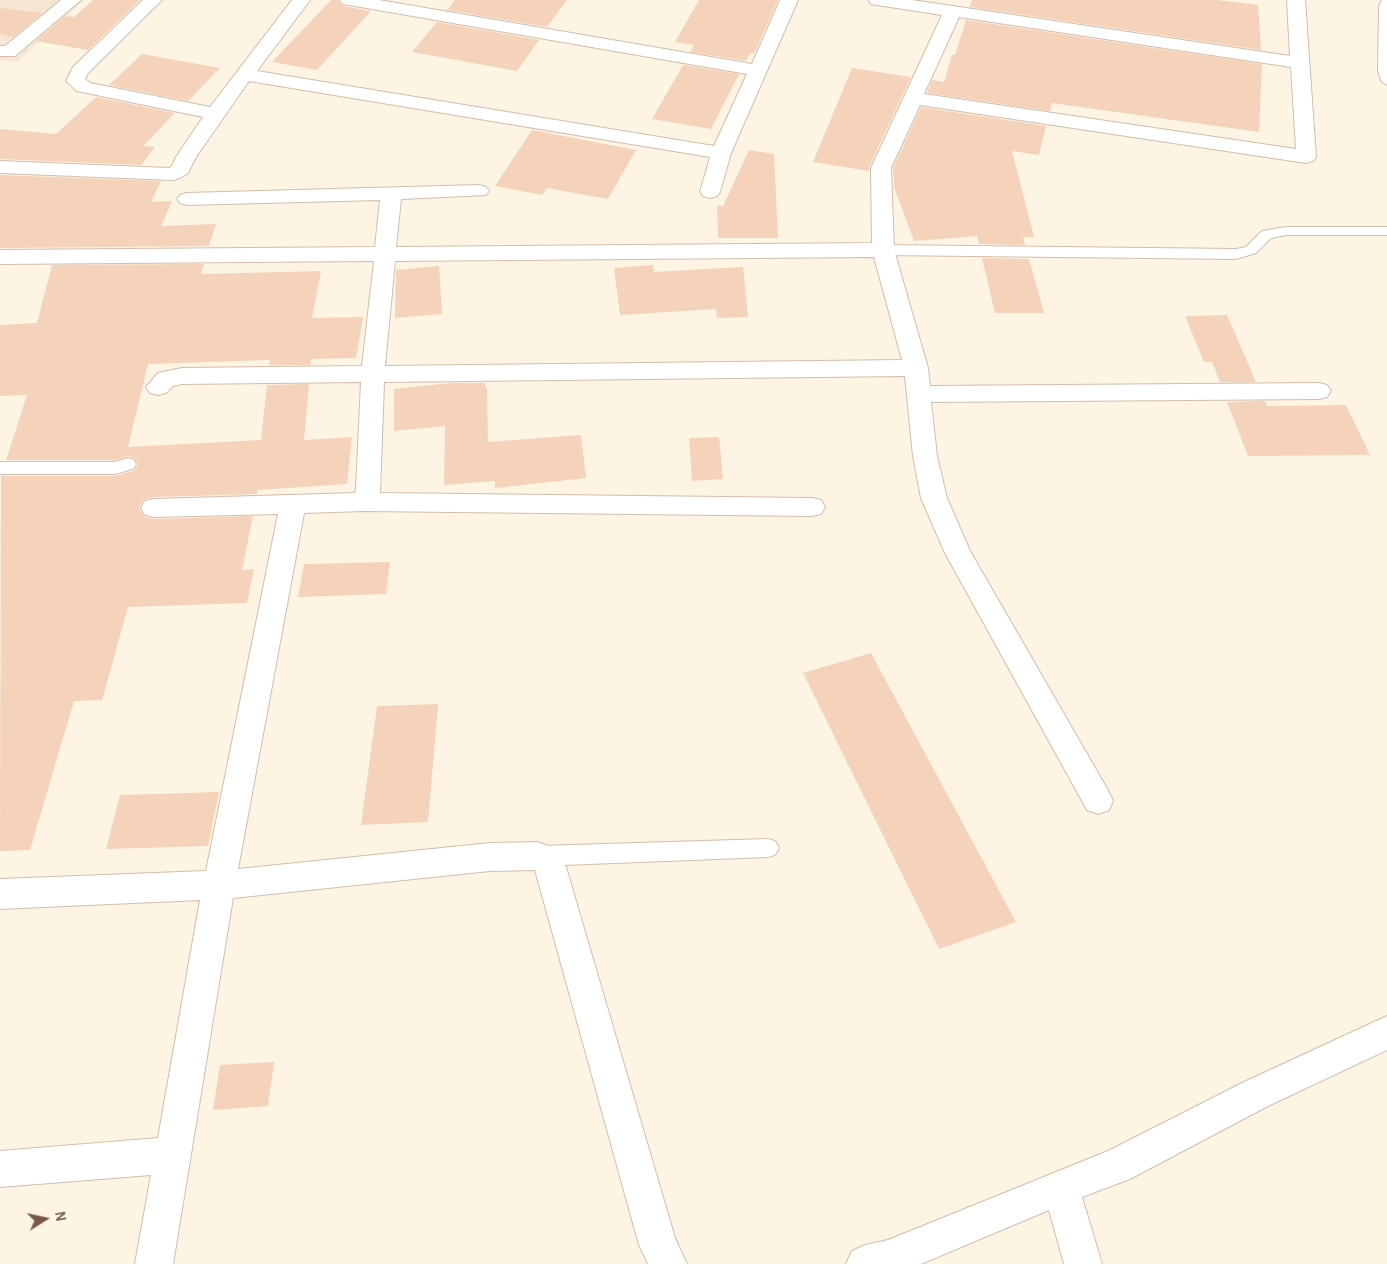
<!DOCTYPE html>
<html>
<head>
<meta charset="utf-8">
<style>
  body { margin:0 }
  #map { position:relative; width:1387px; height:1264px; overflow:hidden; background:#fef4e4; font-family:"Alegreya Sans",sans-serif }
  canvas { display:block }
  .north { position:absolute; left:20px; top:1194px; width:50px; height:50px; -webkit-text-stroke:4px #fff7ec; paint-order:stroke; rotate:80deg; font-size:14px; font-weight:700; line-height:20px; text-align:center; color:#785948 }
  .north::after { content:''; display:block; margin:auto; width:18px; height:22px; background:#785948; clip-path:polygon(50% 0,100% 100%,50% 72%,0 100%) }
</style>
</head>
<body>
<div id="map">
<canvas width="1387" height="1264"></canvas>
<div class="north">N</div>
</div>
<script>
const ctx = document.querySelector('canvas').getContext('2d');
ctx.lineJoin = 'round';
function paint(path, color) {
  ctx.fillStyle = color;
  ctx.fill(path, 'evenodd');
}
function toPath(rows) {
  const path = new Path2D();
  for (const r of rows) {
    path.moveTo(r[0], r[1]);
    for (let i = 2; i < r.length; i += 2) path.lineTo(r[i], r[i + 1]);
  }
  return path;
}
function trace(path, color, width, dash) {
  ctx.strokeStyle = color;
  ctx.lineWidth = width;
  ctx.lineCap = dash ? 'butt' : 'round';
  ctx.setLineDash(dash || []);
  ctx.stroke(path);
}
paint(toPath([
  [0,0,84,0,17,62,0,60]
]), '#f6e6d2');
paint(toPath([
  [93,0,140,0,88,50,36,41,65,16,74,17],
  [331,0,338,0,343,6,371,11,317,70,272,62],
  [455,0,567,0,547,27,447,10],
  [699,0,778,0,754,54,750,53,746,61,690,52,694,45,675,42],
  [972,0,1217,0,1258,5,1261,50,970,7],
  [0,8,42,13,13,37,0,34],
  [966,20,1262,64,1259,132,1052,103,1050,111,927,93,932,80,944,82,952,55,955,55],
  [437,22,539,40,517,71,412,52],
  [142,54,220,68,188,101,109,85],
  [683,65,739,74,711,129,652,119],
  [852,68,911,77,869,167,869,171,813,162],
  [96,97,175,113,143,146,155,147,141,165,0,159,0,129,56,134],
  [921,107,1046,126,1039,155,1012,151,1034,237,1023,237,1025,245,979,244,977,236,914,241,894,187,893,168],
  [532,130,636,150,608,199,547,188,542,195,495,186],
  [749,150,774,154,778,238,718,238,717,206,723,206],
  [0,175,161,181,151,202,172,201,161,226,216,224,209,246,0,248],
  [982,258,1029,259,1044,313,995,313],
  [204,264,201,274,321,271,312,318,363,317,356,358,311,359,311,365,269,365,270,360,148,364,128,447,261,440,267,385,309,384,304,440,352,437,347,484,258,490,257,494,154,497,143,500,139,509,145,517,154,519,253,516,242,570,254,569,247,603,128,607,102,700,74,701,30,850,0,851,1,476,116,476,135,470,138,465,136,459,129,456,115,460,6,460,27,395,0,396,0,325,37,323,52,265],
  [653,265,654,272,743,267,748,317,717,318,716,309,620,315,614,268],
  [439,266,442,314,395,318,396,270],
  [1227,315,1256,382,1220,382,1212,362,1204,362,1185,316],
  [450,383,485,383,485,387,487,387,488,442,581,435,586,478,495,488,495,481,444,485,445,426,394,431,394,389],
  [1265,401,1267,406,1346,405,1370,455,1248,456,1227,402],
  [719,437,723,479,692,481,689,438],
  [390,562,386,594,298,597,304,564],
  [871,653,1016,922,939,949,803,673],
  [438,704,428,822,361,825,377,706],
  [219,792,208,846,106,849,120,795],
  [274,1062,268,1106,213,1110,220,1065]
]), '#f5d2ba');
const lane = toPath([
  [1382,0,1387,0,1387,85,1381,81,1378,70,1379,6,1382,0],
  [1286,227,1387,227,1387,235,1286,235,1271,238,1256,253,1236,259,883,255,878,253,876,250,878,247,883,245,1236,249,1246,247,1262,231,1286,227],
  [128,458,134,460,136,464,134,468,116,474,0,474,0,462,115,462,128,458],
  [768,839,775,841,779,848,775,855,768,857,538,866,531,863,527,856,531,849,538,846,768,839]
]);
const street = toPath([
  [61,0,81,0,15,56,0,56,0,46,5,46,61,0],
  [143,0,162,0,88,73,85,79,90,83,210,107,292,0,310,0,257,71,714,146,747,74,349,5,343,4,340,0,379,0,752,64,780,0,798,0,731,153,720,192,717,196,710,198,703,196,700,192,710,157,249,81,196,157,188,173,180,178,173,180,0,173,0,161,169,168,172,166,176,157,203,117,77,91,66,81,73,67,143,0],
  [868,0,912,0,1290,56,1287,0,1305,0,1316,157,1313,161,1306,163,920,105,891,168,894,250,928,368,930,386,1319,383,1327,385,1331,391,1327,397,1319,399,931,402,937,456,947,498,970,551,1109,792,1113,801,1109,810,1098,814,1087,810,945,553,921,498,913,456,905,376,384,382,380,493,812,498,821,500,825,507,821,514,812,516,364,511,304,513,238,869,490,843,538,842,557,850,566,867,675,1238,687,1264,648,1264,639,1245,535,870,490,871,233,898,173,1264,135,1264,151,1175,0,1187,0,1151,158,1138,200,900,0,909,0,879,206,871,278,514,154,517,145,515,141,508,145,501,154,499,355,493,356,488,361,382,182,384,173,386,166,393,158,395,150,393,146,387,158,373,182,368,362,366,374,261,0,264,0,250,375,247,380,200,187,205,180,203,177,199,180,195,187,193,479,185,486,187,489,191,486,195,401,199,396,247,872,243,871,168,942,15,877,5,871,4,868,0],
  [959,17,1291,67,1296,149,924,94,959,17],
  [874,257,902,360,385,366,395,261,874,257],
  [1387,1016,1387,1050,1268,1106,1130,1179,1082,1197,1102,1264,1064,1264,1049,1210,921,1264,846,1264,852,1251,865,1245,888,1240,1108,1151,1244,1082,1387,1016]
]);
trace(lane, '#d2bdac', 2);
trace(street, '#d2bdac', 2);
paint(lane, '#fff');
paint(street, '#fff');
</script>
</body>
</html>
